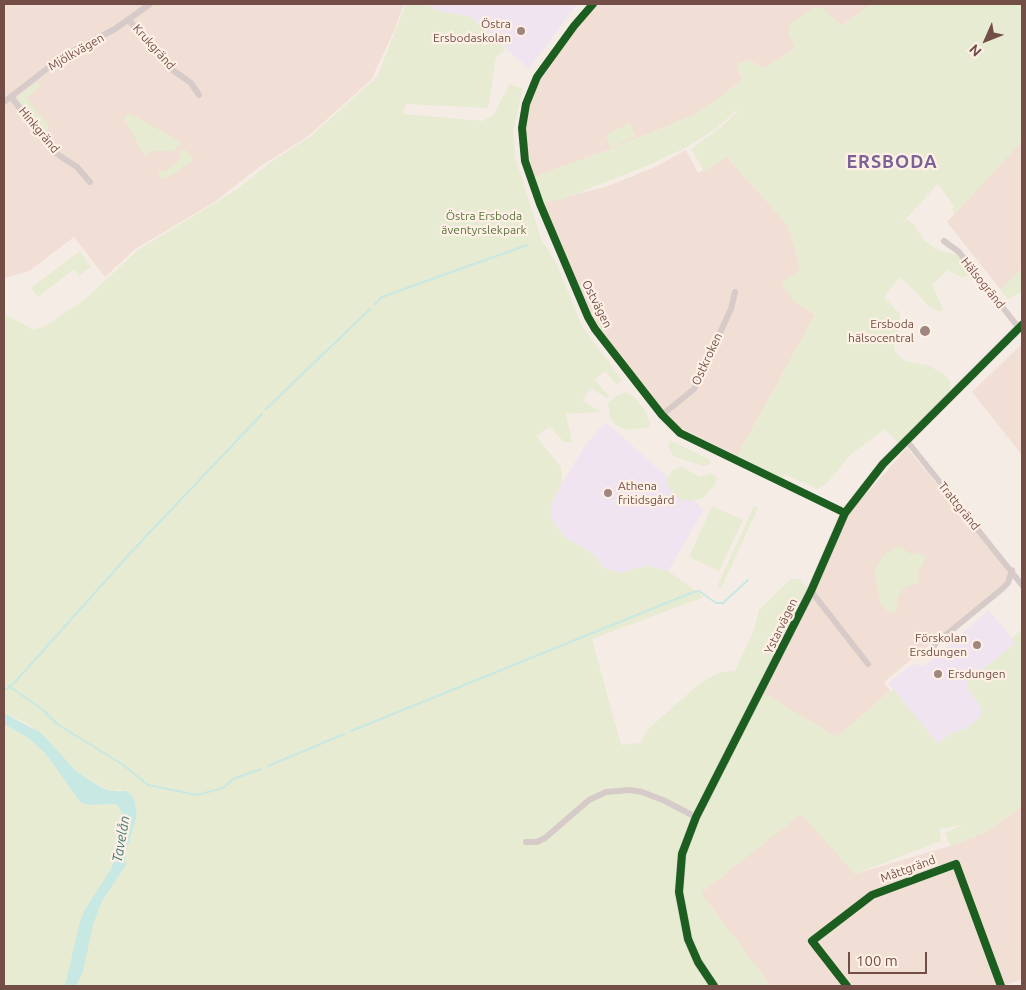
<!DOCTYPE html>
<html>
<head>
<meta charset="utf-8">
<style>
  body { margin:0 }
  #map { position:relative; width:1026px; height:990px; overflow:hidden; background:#f6ece6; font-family:Ubuntu,sans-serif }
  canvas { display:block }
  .frame { position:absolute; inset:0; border:5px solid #734e47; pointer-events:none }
  .north { position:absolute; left:961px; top:15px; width:50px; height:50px; -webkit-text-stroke:4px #fff0e6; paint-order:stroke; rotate:226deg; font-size:14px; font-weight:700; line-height:20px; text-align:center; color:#734e47 }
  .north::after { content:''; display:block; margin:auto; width:18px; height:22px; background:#734e47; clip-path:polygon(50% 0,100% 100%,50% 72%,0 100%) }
  .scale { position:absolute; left:848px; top:952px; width:79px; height:22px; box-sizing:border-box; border:2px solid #734e47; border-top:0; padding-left:6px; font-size:15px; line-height:18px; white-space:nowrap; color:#734e47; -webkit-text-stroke:4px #fff0e6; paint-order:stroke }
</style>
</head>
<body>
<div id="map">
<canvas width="1026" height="990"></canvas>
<div class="frame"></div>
<div class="north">N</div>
<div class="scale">100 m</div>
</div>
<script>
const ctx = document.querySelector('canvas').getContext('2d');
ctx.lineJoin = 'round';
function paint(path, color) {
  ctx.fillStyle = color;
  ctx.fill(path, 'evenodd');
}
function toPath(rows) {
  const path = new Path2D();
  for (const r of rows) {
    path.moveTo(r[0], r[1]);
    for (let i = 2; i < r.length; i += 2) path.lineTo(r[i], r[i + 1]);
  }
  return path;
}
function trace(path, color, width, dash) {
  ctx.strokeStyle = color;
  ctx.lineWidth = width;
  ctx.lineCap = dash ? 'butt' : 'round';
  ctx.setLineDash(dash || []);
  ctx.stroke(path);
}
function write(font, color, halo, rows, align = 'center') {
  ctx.font = font + ' Ubuntu,sans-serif';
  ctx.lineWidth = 4.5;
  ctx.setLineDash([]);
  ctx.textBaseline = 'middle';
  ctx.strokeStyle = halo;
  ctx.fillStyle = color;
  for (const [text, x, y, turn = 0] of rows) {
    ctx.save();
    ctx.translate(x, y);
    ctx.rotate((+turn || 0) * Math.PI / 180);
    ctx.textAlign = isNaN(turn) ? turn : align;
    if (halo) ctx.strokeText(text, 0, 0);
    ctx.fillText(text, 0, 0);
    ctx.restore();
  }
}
paint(toPath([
  [4,4,404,4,394,31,371,80,307,137,262,165,213,203,135,249,105,277,74,237,29,271,4,278],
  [593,4,872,4,841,26,822,8,788,32,795,46,791,51,765,68,748,60,738,70,743,80,696,114,611,149,531,178,524,147,527,103,539,77],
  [1022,141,1022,269,1000,289,947,222],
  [686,150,698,173,727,157,787,224,798,260,799,272,783,281,793,300,815,315,737,456,675,425,598,328,540,204,608,186,653,168],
  [1022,344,1022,455,972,392],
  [907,448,1013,577,884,682,890,691,837,737,761,692,845,513,869,491],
  [1022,806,1022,979,1003,986,771,986,701,893,801,813,855,874,950,846,984,833]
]), '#f1ded4');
paint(toPath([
  [428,4,577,4,529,69,471,17,434,10],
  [606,422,704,510,668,571,646,566,619,573,604,568,594,555,565,537,552,521,551,505,562,483,586,444],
  [989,610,1016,643,968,681,968,689,982,709,981,716,966,729,949,734,938,744,888,683,910,666,914,664,924,666]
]), '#efe4f0');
paint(toPath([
  [406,4,428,4,434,10,471,17,503,47,504,52,496,57,488,108,406,104,403,114,483,121,494,114,510,84,523,89,513,130,515,157,541,239,556,263,582,326,622,380,617,385,605,371,595,380,609,396,607,398,590,388,583,400,600,412,566,414,572,442,564,442,550,427,536,436,561,467,562,483,551,505,552,521,565,537,594,555,604,568,619,573,646,566,668,571,704,597,592,639,621,745,641,743,646,731,700,683,721,672,735,671,754,630,759,610,791,579,799,579,811,591,761,692,837,737,893,689,938,744,949,734,966,729,981,716,982,709,968,689,968,681,1016,643,1012,638,1022,629,1022,806,984,833,950,846,945,833,962,825,940,829,941,841,855,874,801,814,701,893,771,986,4,986,4,724,28,738,45,753,80,802,88,805,114,804,118,806,122,813,112,867,84,911,93,925,102,901,126,865,125,854,137,816,134,798,120,789,112,791,102,787,76,771,29,724,4,713,4,314,34,330,45,326,84,300,138,250,236,190,270,163,311,136,377,77],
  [872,4,1022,4,1022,141,955,214,952,209,954,206,938,184,903,222,907,220,914,224,924,240,936,249,963,257,974,271,963,278,948,270,932,285,943,309,941,312,928,306,919,295,900,277,884,297,900,314,899,335,895,342,894,349,898,355,905,361,930,366,946,376,951,383,949,392,898,443,885,429,851,454,828,482,818,489,784,474,783,479,737,456,815,315,793,300,782,286,783,281,799,271,798,260,787,224,727,157,704,171,691,149,720,128,737,112,736,110,716,129,687,147,651,164,563,199,540,204,531,178,611,149,696,114,743,80,737,64,748,60,765,68,791,51,795,46,788,32,790,23,813,8,822,8,842,26],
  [38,81,41,86,27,98,50,128,43,133,18,102,18,97],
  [129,113,174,138,181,144,173,151,152,151,144,155,124,118],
  [630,123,636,136,611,148,605,135],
  [185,149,194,160,166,179,158,177,159,171,165,171,172,167,180,159,180,152],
  [80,251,91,267,79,276,74,269,38,297,31,288],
  [1022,269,1022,292,1008,299,1000,289],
  [626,392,633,396,644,409,650,422,650,427,626,430,615,424,610,418,608,404,614,397],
  [671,441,709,459,711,464,703,466,673,456,668,446],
  [682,467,700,477,710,474,715,475,717,478,715,484,703,498,692,501,679,499,669,488,667,480,672,470],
  [712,506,743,520,719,571,689,557],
  [754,506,758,508,721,588,717,587],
  [898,547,903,548,910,554,923,554,926,559,918,572,919,582,904,588,898,597,897,610,892,613,887,611,880,602,874,572,883,556]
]), '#e6ebd1');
paint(toPath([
  [4,713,41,733,76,771,102,788,112,791,127,791,134,798,137,816,125,854,126,865,102,901,93,925,83,971,76,986,65,986,80,922,84,911,112,867,122,813,118,806,114,804,88,805,80,802,45,753,28,738,4,724]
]), '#c8e8e4');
trace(toPath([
  [375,304,382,297,527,245],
  [266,409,370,309],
  [10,687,42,709,57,724,122,764,148,785,197,795,223,788,233,779,261,769],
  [4,691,15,682,134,549,262,414],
  [351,731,691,593,699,591,716,603,723,603,748,580],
  [268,766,344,734]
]), '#c8e8e4', 2);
trace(toPath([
  [593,4,574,26,537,77,526,104,522,128,525,161,540,204,588,317,595,329,662,415,680,433,845,513],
  [129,20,167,66,191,83,199,95],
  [11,97,57,154,77,167,90,182],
  [4,102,62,57,115,29,150,4],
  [944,241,959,252,1019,328],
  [662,415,694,389,731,309,735,292],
  [907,441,1022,585],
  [811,591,868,664],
  [929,654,936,643,1002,589,1008,583,1012,570],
  [526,842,537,842,545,838,589,800,606,792,630,790,642,792,663,800,696,817],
  [847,986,812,941,872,895,956,864,1001,986]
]), '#d6cbc8', 6);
trace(toPath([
  [714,986,698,962,688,939,679,892,682,854,696,817,811,591,845,513,883,464,1022,325]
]), '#d6cbc8', 9);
trace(toPath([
  [593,4,574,26,537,77,526,104,522,128,525,161,540,204,588,317,595,329,662,415,680,433,845,513],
  [714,986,698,962,688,939,679,892,682,854,696,817,811,591,845,513,883,464,1022,325],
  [847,986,812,941,872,895,956,864,1001,986]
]), '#1b5e20', 8);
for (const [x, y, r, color] of [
  [521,31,5,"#a1857f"],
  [925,331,6,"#a1857f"],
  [608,493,5,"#a1857f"],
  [977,645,5,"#a1857f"],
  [938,674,5,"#a1857f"]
]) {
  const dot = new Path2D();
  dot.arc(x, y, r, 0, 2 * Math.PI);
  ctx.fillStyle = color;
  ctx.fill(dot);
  trace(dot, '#fff0e6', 2);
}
write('12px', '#734e47', '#fff0e6', [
  ["Östra",511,24],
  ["Ersbodaskolan",511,38],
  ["Ersboda",914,324],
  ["hälsocentral",914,338],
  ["Athena",618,486,"left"],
  ["fritidsgård",618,500,"left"],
  ["Förskolan",967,638],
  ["Ersdungen",967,652],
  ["Ersdungen",948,674,"left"]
], 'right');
write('12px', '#734e47', '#fff0e6', [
  ["Krukgränd",154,47,48],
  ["Mjölkvägen",76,52,-30],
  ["Hinkgränd",39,130,50],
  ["Hälsogränd",983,283,51],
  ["Ostvägen",597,304,63],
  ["Ostkroken",707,359,-65],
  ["Trattgränd",959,506,51],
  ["Ystarvägen",781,626,-64],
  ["Måttgränd",908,869,-20]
]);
write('12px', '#58743c', '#fff0e6', [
  ["Östra Ersboda",484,216],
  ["äventyrslekpark",484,230]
]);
write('italic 14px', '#3b7977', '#fff0e6', [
  ["Tavelån",121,839,-80]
]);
ctx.letterSpacing = '1px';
write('bold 18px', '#7a6297', '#fff0e6', [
  ["ERSBODA",892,162]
]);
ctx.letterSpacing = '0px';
</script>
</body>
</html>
